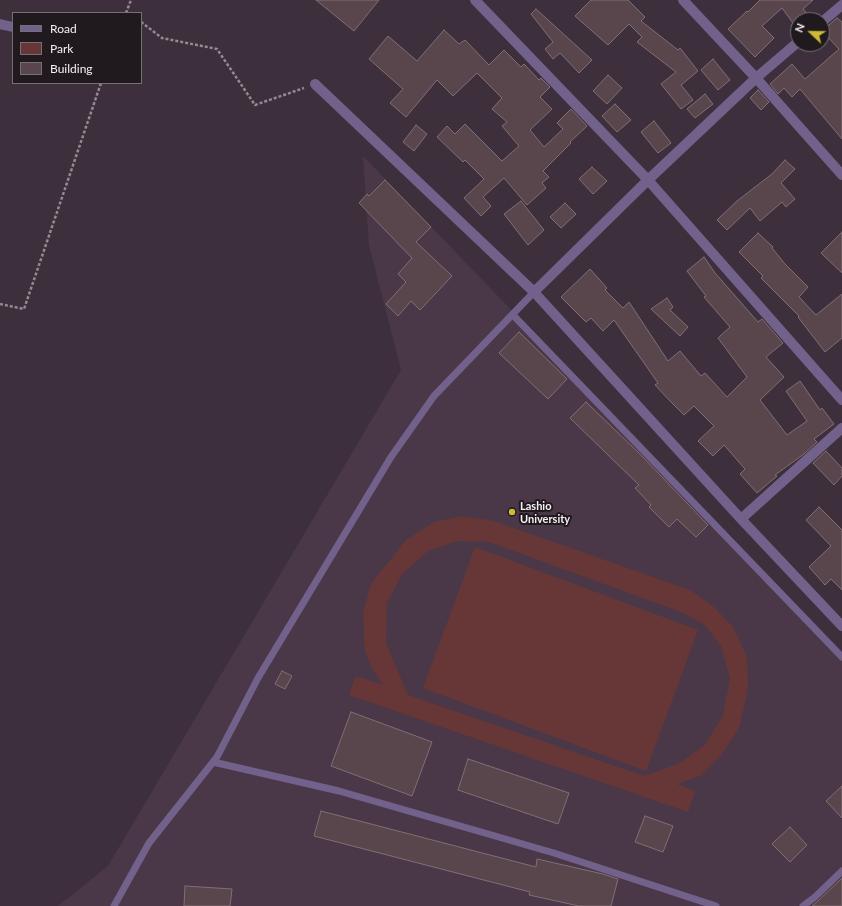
<!DOCTYPE html>
<html>
<head>
<meta charset="utf-8">
<style>
  body { margin:0 }
  #map { position:relative; width:842px; height:906px; overflow:hidden; background:#3d303c; font-family:Lato,sans-serif }
  canvas { display:block }
  .legend { position:absolute; left:12px; top:12px; width:130px; height:72px; box-sizing:border-box; background:#201a1f; border:1px solid #766f75; margin:0; padding:5px 7px; list-style:none; font-size:12px; color:#f7eef6 }
  .legend li { display:flex; align-items:center; gap:8px; height:20px }
  .legend b { width:20px; border:1px solid #766f75 }
  .north { position:absolute; left:790px; top:12px; width:40px; height:40px; box-sizing:border-box; background:#201a1f; border:1px solid #766f75; border-radius:50%; rotate:292deg; font-size:11px; font-weight:700; line-height:16px; text-align:center; color:#f7eef6 }
  .north::after { content:''; display:block; margin:auto; width:14px; height:18px; background:#ccb938; clip-path:polygon(50% 0,100% 100%,50% 72%,0 100%) }
</style>
</head>
<body>
<div id="map">
<canvas width="842" height="906"></canvas>
<ul class="legend">
<li><b style="height:5px;background:#72618a"></b>Road</li>
<li><b style="height:11px;background:#663736"></b>Park</li>
<li><b style="height:11px;background:#58464c"></b>Building</li>
</ul>
<div class="north">N</div>
</div>
<script>
const ctx = document.querySelector('canvas').getContext('2d');
ctx.lineJoin = 'round';
function paint(path, color) {
  ctx.fillStyle = color;
  ctx.fill(path, 'evenodd');
}
function toPath(rows) {
  const path = new Path2D();
  for (const r of rows) {
    path.moveTo(r[0], r[1]);
    for (let i = 2; i < r.length; i += 2) path.lineTo(r[i], r[i + 1]);
  }
  return path;
}
function trace(path, color, width, dash) {
  ctx.strokeStyle = color;
  ctx.lineWidth = width;
  ctx.lineCap = dash ? 'butt' : 'round';
  ctx.setLineDash(dash || []);
  ctx.stroke(path);
}
function write(font, color, halo, rows, align = 'center') {
  ctx.font = font + ' Lato,sans-serif';
  ctx.lineWidth = 4;
  ctx.setLineDash([]);
  ctx.textBaseline = 'middle';
  ctx.strokeStyle = halo;
  ctx.fillStyle = color;
  for (const [text, x, y, turn = 0] of rows) {
    ctx.save();
    ctx.translate(x, y);
    ctx.rotate((+turn || 0) * Math.PI / 180);
    ctx.textAlign = isNaN(turn) ? turn : align;
    if (halo) ctx.strokeText(text, 0, 0);
    ctx.fillText(text, 0, 0);
    ctx.restore();
  }
}
paint(toPath([
  [363,156,842,653,842,906,58,906,108,866,401,370,369,245]
]), '#4a3849');
paint(toPath([
  [463,516,494,521,690,590,714,607,733,627,747,657,748,689,739,728,722,754,700,776,677,784,695,791,688,812,349,695,356,676,383,685,371,666,365,650,363,613,371,584,406,540,434,522],
  [457,541,489,542,681,612,704,624,721,646,730,678,723,715,705,745,680,763,644,776,408,695,386,643,387,603,402,574,428,551],
  [475,547,698,630,646,771,423,688]
]), '#663736');
const building = toPath([
  [316,0,379,0,354,31,316,0],
  [591,0,628,0,645,17,641,21,678,50,680,48,698,71,681,85,693,100,681,109,661,84,676,72,637,42,642,37,629,24,608,45,575,16,591,0],
  [760,0,813,0,803,9,810,17,805,20,798,20,798,26,796,27,782,8,762,26,774,38,755,57,728,29,747,11,748,12,760,0],
  [536,9,592,60,579,73,560,53,553,59,545,49,553,42,531,14,536,9],
  [837,18,842,22,842,139,800,89,792,97,784,88,778,94,770,84,792,64,805,79,839,49,822,31,837,18],
  [444,30,459,44,465,40,489,65,504,50,521,67,524,64,539,80,541,78,550,87,540,97,552,109,530,130,544,147,563,129,557,123,571,109,587,126,570,142,571,143,543,171,549,177,542,183,546,188,527,205,504,178,483,197,491,206,481,216,464,198,484,179,465,160,463,162,437,137,447,126,455,134,465,124,502,161,519,146,502,126,507,122,492,109,502,98,477,73,453,96,437,80,406,117,390,103,403,89,369,59,388,36,417,61,444,30],
  [713,59,730,80,718,90,701,70,713,59],
  [608,75,622,88,607,104,593,91,608,75],
  [758,90,769,102,761,110,750,98,758,90],
  [705,94,713,104,695,118,687,109,705,94],
  [615,104,631,120,617,132,602,116,615,104],
  [654,121,671,143,658,153,641,132,654,121],
  [416,125,427,134,414,151,403,142,416,125],
  [785,160,795,169,781,183,795,199,786,207,782,202,760,221,750,208,727,230,717,220,737,201,772,174,785,160],
  [592,167,607,181,593,194,579,179,592,167],
  [385,180,431,227,416,242,452,276,420,310,411,301,398,316,386,304,406,282,398,274,412,258,359,203,367,194,369,196,385,180],
  [521,201,544,230,528,245,504,214,521,201],
  [565,203,576,214,561,228,550,217,565,203],
  [842,232,842,273,821,253,842,232],
  [758,233,773,247,772,248,785,264,808,287,799,297,816,315,842,294,842,338,825,352,798,317,799,316,761,278,763,276,739,252,758,233],
  [704,257,715,273,758,322,762,319,783,343,766,357,784,377,760,400,787,435,807,421,786,391,800,381,820,410,822,408,834,424,814,439,817,442,804,454,775,475,777,476,757,493,740,474,745,469,724,445,713,456,698,441,714,426,694,406,684,415,670,401,655,385,658,383,614,320,603,331,591,318,586,322,561,297,590,269,607,288,605,290,623,308,629,302,668,361,680,351,701,376,705,373,727,397,747,377,718,338,730,327,704,297,706,296,687,271,704,257],
  [667,298,673,307,670,310,688,327,680,336,651,309,667,298],
  [519,332,567,379,548,399,499,353,519,332],
  [586,402,640,454,708,525,696,537,677,519,669,527,649,507,651,505,635,488,639,485,570,418,586,402],
  [826,451,842,468,842,476,834,485,813,463,826,451],
  [819,507,842,530,842,590,831,579,825,585,809,567,831,546,806,520,819,507],
  [282,671,292,676,285,689,275,684,282,671],
  [351,712,432,742,412,796,331,766,351,712],
  [468,759,569,793,558,824,458,790,468,759],
  [842,786,842,818,826,801,842,786],
  [321,811,536,867,537,859,603,874,618,879,611,906,579,906,529,895,530,892,314,836,321,811],
  [645,816,673,826,663,852,635,842,645,816],
  [790,827,807,845,790,862,772,844,790,827],
  [842,878,842,906,812,906,818,901,842,878],
  [185,886,232,889,230,906,184,906,185,886]
]);
paint(building, '#58464c');
trace(building, '#826e75', 1);
trace(toPath([
  [126,13,131,0],
  [141,22,162,38,217,49,255,105,304,88],
  [0,304,24,309,101,83]
]), '#958994', 2.5, [3, 2]);
trace(toPath([
  [513,315,842,657],
  [213,762,339,791,554,853,716,906],
  [114,906,149,843,217,757,258,678,391,457,434,396,534,292],
  [803,906,815,897,842,871]
]), '#72618a', 7);
trace(toPath([
  [475,0,648,180,842,400],
  [683,0,756,78,842,175],
  [822,22,842,5],
  [0,24,13,27],
  [798,42,756,78,648,180,534,292,741,519,842,626],
  [315,84,534,292],
  [741,519,842,428]
]), '#72618a', 10);
for (const [x, y, r, color] of [
  [512,512,4,"#ccb938"]
]) {
  const dot = new Path2D();
  dot.arc(x, y, r, 0, 2 * Math.PI);
  ctx.fillStyle = color;
  ctx.fill(dot);
  trace(dot, '#201a1f', 1.5);
}
write('bold 11px', '#f7eef6', '#201a1f', [
  ["Lashio",520,506],
  ["University",520,519]
], 'left');
</script>
</body>
</html>
